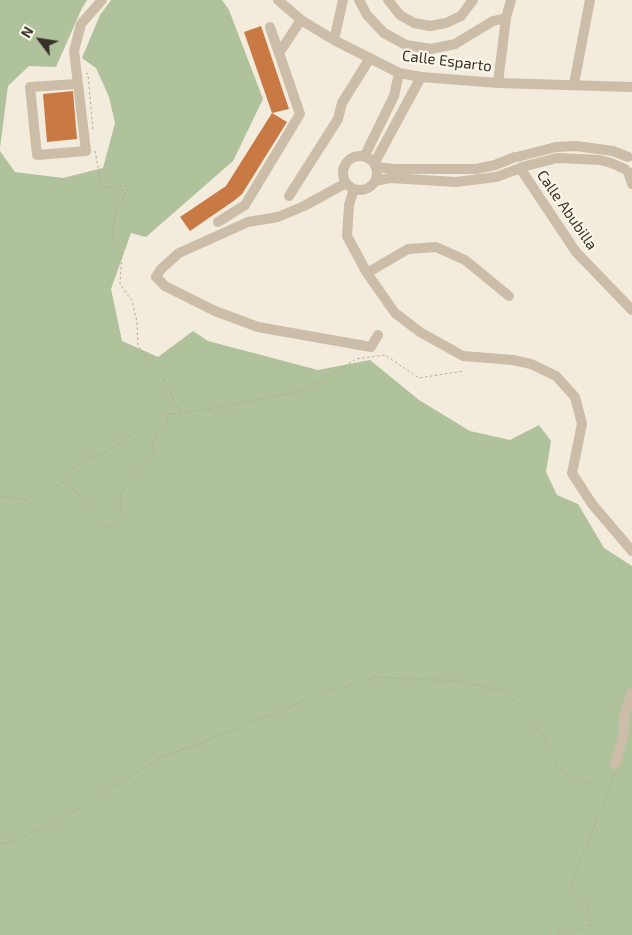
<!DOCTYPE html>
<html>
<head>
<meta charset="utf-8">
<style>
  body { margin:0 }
  #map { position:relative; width:632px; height:935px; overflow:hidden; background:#f3ecdc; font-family:"Exo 2",sans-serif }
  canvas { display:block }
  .north { position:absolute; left:15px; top:15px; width:50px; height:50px; -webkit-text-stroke:4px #faf5e9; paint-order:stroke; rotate:301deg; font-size:14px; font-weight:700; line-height:20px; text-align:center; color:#383028 }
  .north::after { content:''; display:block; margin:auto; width:18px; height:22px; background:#383028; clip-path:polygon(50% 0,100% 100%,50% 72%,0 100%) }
</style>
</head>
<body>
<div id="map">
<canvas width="632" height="935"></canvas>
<div class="north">N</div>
</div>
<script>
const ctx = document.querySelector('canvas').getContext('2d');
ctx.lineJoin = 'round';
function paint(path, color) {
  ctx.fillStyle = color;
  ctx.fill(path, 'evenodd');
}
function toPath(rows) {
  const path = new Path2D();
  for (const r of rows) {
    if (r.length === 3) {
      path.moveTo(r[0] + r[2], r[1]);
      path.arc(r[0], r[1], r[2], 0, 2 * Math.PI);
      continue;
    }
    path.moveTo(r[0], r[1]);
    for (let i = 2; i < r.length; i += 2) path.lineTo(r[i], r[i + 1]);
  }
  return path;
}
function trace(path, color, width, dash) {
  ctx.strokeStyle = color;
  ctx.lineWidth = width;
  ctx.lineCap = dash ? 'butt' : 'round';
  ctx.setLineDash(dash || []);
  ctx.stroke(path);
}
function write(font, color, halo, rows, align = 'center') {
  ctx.font = font + ' "Exo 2",sans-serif';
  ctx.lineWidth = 4.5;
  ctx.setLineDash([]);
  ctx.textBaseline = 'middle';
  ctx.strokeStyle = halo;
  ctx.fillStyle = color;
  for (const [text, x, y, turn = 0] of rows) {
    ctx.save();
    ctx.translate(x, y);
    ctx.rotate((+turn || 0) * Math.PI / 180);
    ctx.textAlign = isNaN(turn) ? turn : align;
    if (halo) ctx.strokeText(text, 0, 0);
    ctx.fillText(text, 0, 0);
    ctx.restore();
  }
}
paint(toPath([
  [0,0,87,0,82,8,56,67,29,66,8,86,0,148],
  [111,0,222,0,229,10,263,99,233,161,146,237,131,233,111,289,122,341,158,357,193,331,208,341,318,370,370,360,419,400,470,431,510,440,539,425,551,441,546,472,557,495,578,504,604,548,632,566,632,935,0,935,0,151,15,172,63,178,103,168,115,123,109,97,96,68,82,58,100,15]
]), '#afc29c');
paint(toPath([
  [261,26,289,109,272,113,244,32],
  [73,91,77,139,47,142,43,94],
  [272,113,287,122,242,194,235,200,190,231,180,217,226,186]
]), '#c87944');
trace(toPath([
  [86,73,88,74,93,130],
  [95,151,102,188,130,185,115,214,112,240,122,253,120,284,132,301,137,322,138,346,164,380,180,413],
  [63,482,75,489,94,516,104,526,117,526,125,517,121,512,121,492,155,453,152,443,157,434,164,427,168,420,167,416],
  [0,496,26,500,47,491,62,482,72,470,84,460,113,449,149,422,167,414,180,414,303,391,356,359,385,355,419,378,464,371],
  [0,843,6,843,48,827,162,757,199,744,315,696,374,677,456,681,505,691,530,717,546,741,558,767,580,785,603,779,610,770],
  [557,935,592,925,586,904,571,884,616,772]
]), '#b7a892', 1, [2.5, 2.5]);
trace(toPath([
  [278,0,301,20,334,40,399,73,421,77,498,83,632,87],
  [359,0,367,15,384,33,406,45,431,49,455,44,493,21,506,18],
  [388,0,400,15,414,23,430,26,446,23,461,16,473,0],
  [334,40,343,0],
  [279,53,301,20],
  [498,83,506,18,511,0],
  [77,84,30,87,37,155,86,151,74,51,81,24,102,0],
  [574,84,590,0],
  [365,155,394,96,399,73],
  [360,173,17],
  [517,157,556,147,576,146,613,151,628,157],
  [375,162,421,77],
  [376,167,395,169,476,169,495,165,515,157],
  [522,167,557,158,600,160,611,163,625,169],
  [520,168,576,252,632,310],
  [628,172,632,184],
  [375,181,390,178,456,182,496,177,518,169],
  [346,183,304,206,278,217,248,222,179,253,161,269,156,277,165,286,215,311,258,327,371,347,378,335],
  [354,189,349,205,347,236,367,273,395,313,420,332,463,356,513,360,531,364,556,376,575,397,582,424,572,473,592,504,632,551],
  [289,196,338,119,342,103,370,58],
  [218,222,245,205,300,114,270,27],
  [367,273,408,249,436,247,465,260,509,296],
  [615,764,624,732,624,715,632,693]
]), '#cbbda8', 10);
write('15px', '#383028', '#faf5e9', [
  ["Calle Esparto",447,61,7],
  ["Calle Abubilla",567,210,55]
]);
</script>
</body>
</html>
